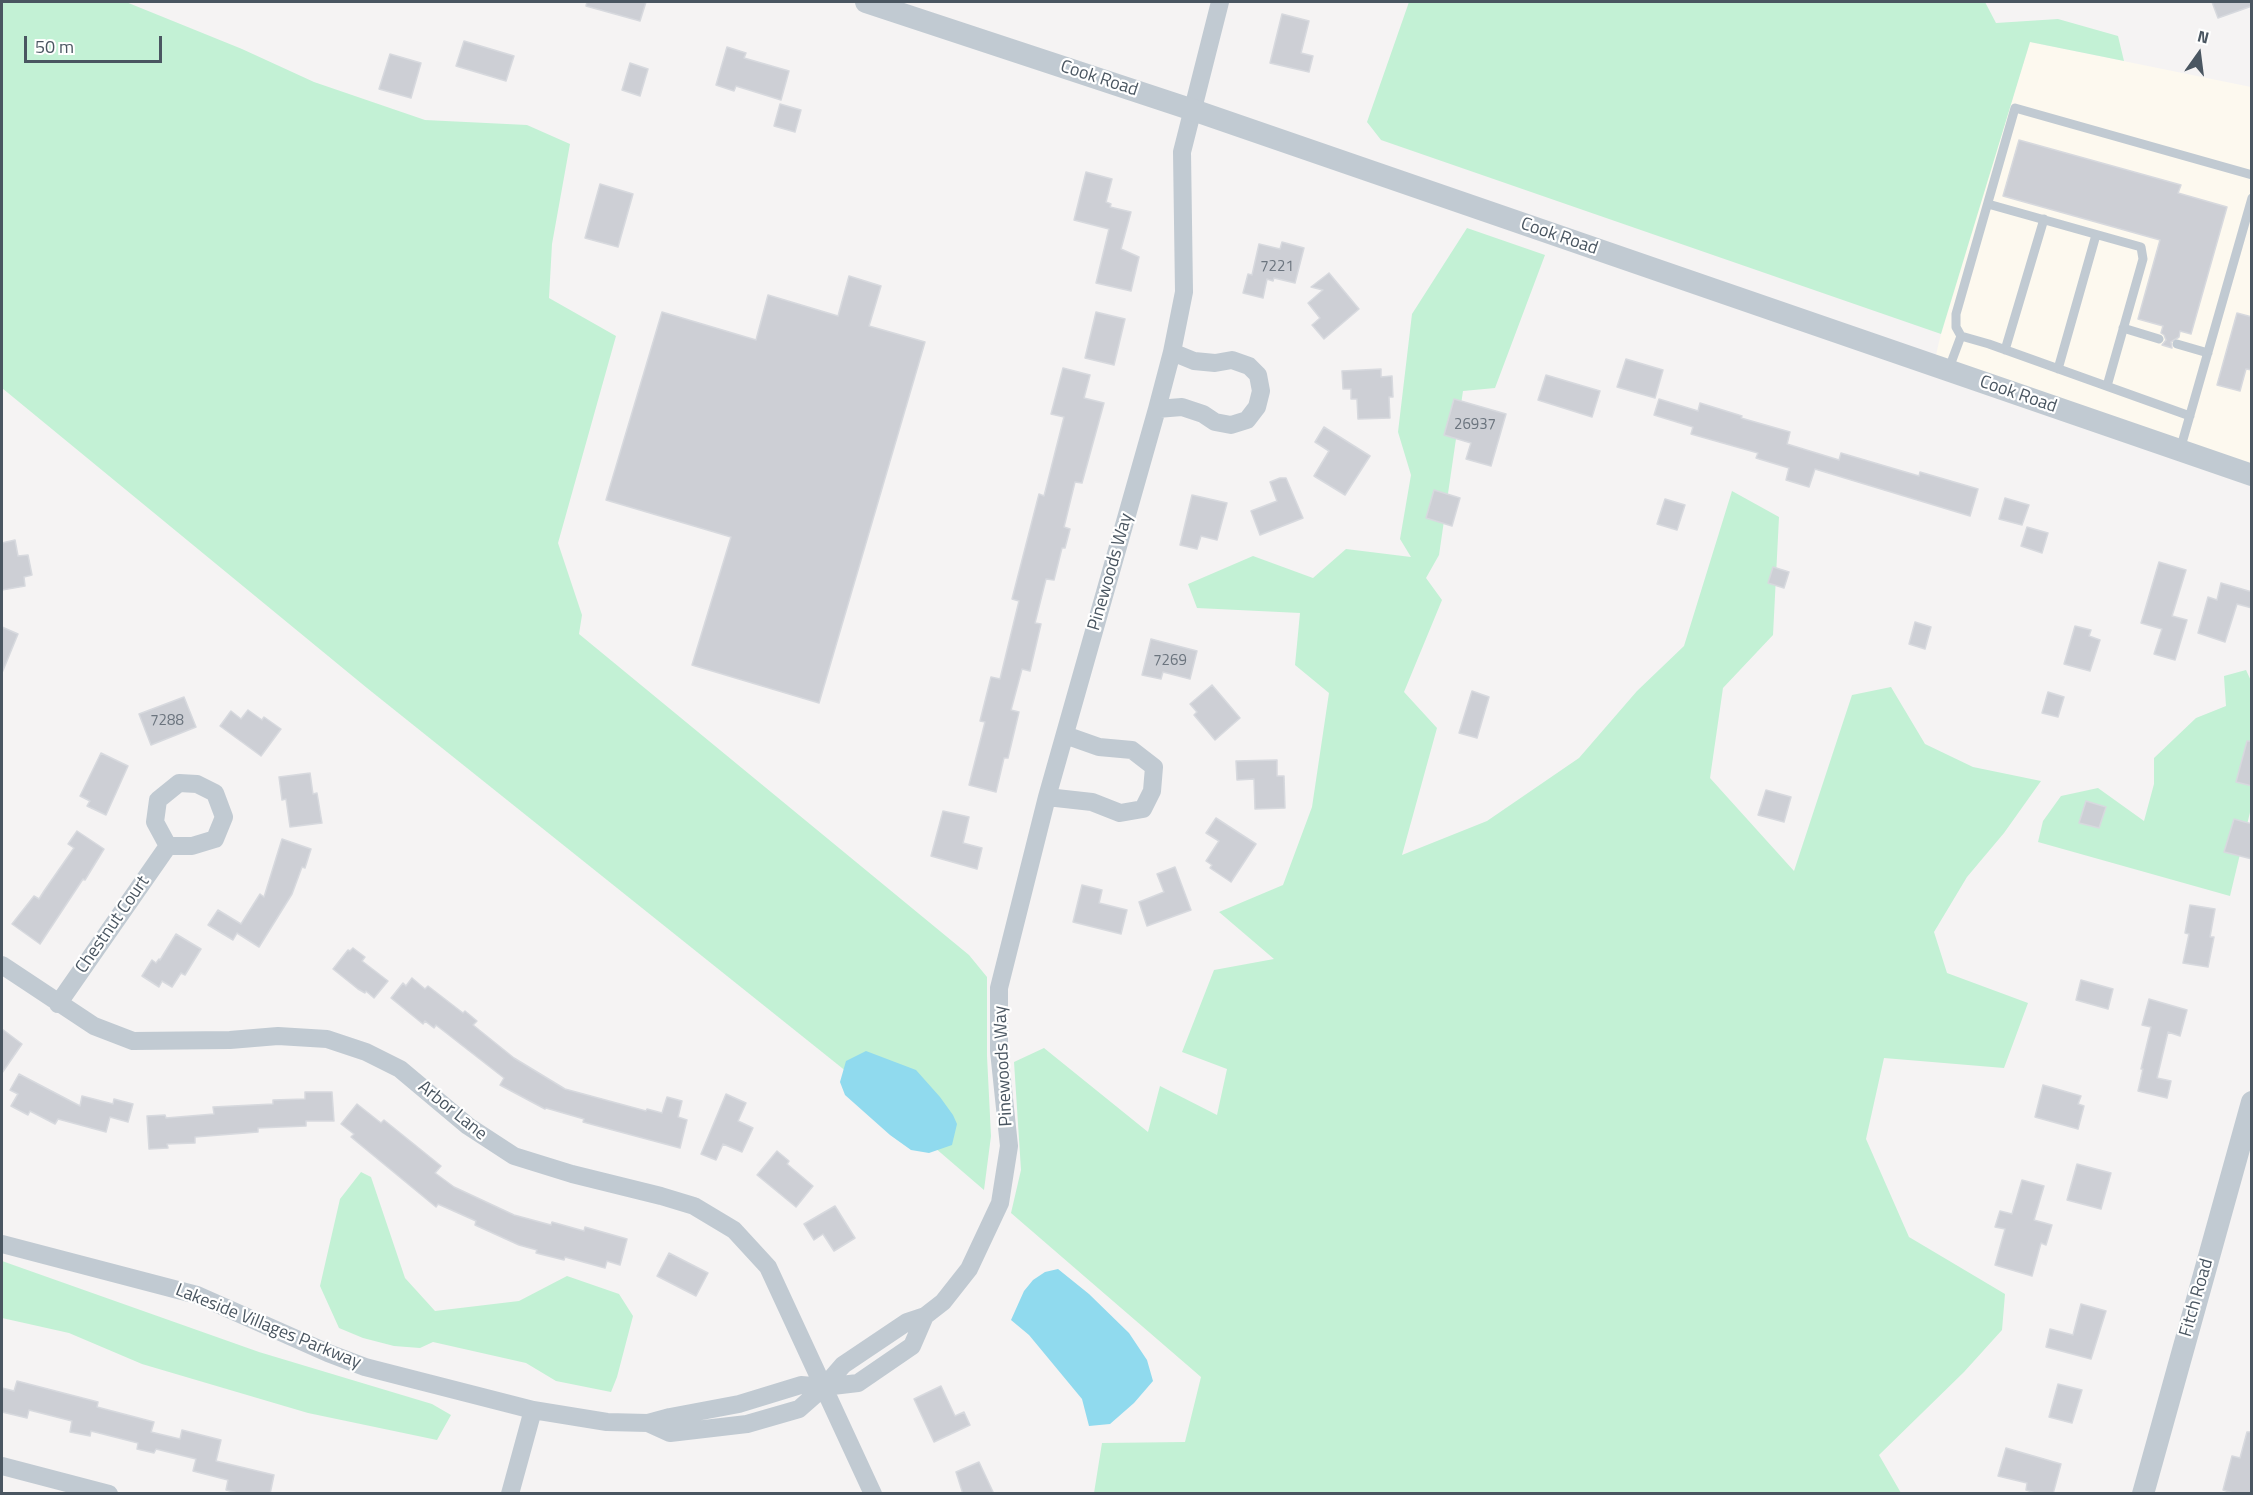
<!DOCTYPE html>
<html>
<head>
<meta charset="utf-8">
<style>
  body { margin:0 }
  #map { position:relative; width:2253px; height:1495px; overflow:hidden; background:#f5f3f3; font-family:"Titillium Web",sans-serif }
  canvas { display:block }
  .frame { position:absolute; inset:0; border:3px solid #4a5661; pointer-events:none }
  .north { position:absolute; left:2169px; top:24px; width:60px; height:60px; -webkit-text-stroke:4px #fff; paint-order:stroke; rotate:14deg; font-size:16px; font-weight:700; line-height:24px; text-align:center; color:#4a5661 }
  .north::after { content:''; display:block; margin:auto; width:21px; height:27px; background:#4a5661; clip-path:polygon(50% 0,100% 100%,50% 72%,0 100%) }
  .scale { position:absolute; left:24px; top:36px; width:138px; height:27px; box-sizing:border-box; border:3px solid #4a5661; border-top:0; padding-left:8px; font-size:18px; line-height:21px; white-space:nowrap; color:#4a5661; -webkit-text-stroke:4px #fff; paint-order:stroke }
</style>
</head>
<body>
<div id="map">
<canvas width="2253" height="1495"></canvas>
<div class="frame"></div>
<div class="north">N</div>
<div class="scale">50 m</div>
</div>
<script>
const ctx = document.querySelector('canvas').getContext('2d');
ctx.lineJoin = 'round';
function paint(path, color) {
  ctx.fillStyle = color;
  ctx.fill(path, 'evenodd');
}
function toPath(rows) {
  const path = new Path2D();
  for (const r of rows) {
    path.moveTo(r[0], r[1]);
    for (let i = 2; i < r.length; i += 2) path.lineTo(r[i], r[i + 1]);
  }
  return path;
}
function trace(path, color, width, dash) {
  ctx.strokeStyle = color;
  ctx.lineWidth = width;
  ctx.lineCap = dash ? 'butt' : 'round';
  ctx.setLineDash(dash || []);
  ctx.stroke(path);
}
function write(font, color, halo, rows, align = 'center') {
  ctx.font = font + ' "Titillium Web",sans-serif';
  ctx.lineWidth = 4.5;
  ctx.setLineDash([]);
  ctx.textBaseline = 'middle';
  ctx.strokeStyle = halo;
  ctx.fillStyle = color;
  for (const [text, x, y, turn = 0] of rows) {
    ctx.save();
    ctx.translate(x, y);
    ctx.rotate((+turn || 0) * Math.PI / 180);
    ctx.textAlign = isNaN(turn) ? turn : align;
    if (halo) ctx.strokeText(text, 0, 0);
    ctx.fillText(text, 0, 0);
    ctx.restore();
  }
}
paint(toPath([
  [2030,42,2251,87,2251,468,1935,359,1944,321]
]), '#fdf9ef');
paint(toPath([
  [2,2,126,2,242,49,314,82,425,120,527,125,570,144,552,244,549,298,616,336,558,543,582,615,579,634,969,955,987,977,987,1056,991,1136,984,1190,842,1068,367,688,2,388],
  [1409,2,1985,2,1996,23,2058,19,2118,36,2124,61,2030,42,1941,334,1381,140,1367,122],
  [1467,228,1545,255,1495,388,1463,391,1439,555,1426,578,1442,600,1404,692,1437,728,1402,855,1487,821,1579,758,1637,691,1684,646,1732,491,1779,517,1773,635,1723,688,1710,778,1794,871,1852,695,1891,687,1925,744,1973,767,2041,781,2004,833,1967,877,1934,932,1947,973,2028,1003,2004,1068,1884,1058,1866,1139,1909,1237,2005,1294,2002,1330,1964,1372,1879,1455,1901,1493,1094,1493,1102,1443,1185,1442,1201,1377,1011,1213,1021,1170,1014,1062,1044,1048,1148,1132,1160,1086,1217,1115,1227,1069,1182,1052,1214,970,1274,959,1219,912,1283,885,1312,807,1329,693,1295,665,1300,613,1197,608,1188,584,1253,556,1313,578,1346,549,1411,557,1400,539,1411,475,1398,432,1412,314],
  [2246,670,2252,683,2251,808,2230,896,2038,842,2043,821,2061,796,2098,788,2144,821,2154,784,2154,758,2196,718,2226,706,2224,676],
  [361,1172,371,1177,405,1278,435,1311,519,1301,567,1276,619,1294,633,1316,617,1377,611,1392,556,1381,526,1363,433,1342,420,1348,394,1346,363,1338,339,1328,320,1286,340,1199],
  [2,1261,259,1352,432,1404,451,1415,437,1440,308,1413,142,1364,69,1333,2,1318]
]), '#c3f1d5');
paint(toPath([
  [866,1051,916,1070,940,1097,953,1115,957,1124,952,1145,929,1153,911,1150,890,1135,845,1095,840,1082,846,1061],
  [1058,1269,1089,1294,1129,1333,1147,1360,1153,1381,1134,1403,1110,1424,1089,1426,1082,1399,1029,1335,1011,1320,1024,1291,1033,1280,1045,1272]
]), '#90daee');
const building = toPath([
  [587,2,646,2,640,21,586,6,587,2],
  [2212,2,2252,2,2252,6,2218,18,2212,2],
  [1282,14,1309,21,1301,53,1313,56,1309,72,1270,63,1282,14],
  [464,41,514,56,506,81,456,66,464,41],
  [727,47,746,53,744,58,789,71,781,100,736,86,734,91,716,85,727,47],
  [390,54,421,63,411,98,379,89,390,54],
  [630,63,648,69,640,96,622,90,630,63],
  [780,104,801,110,795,132,774,126,780,104],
  [2019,140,2181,185,2178,193,2227,207,2191,334,2180,331,2179,337,2171,342,2172,348,2162,345,2166,340,2164,335,2161,333,2163,326,2138,319,2160,240,2003,196,2019,140],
  [1086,172,1112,179,1106,202,1111,204,1110,207,1131,212,1121,249,1139,257,1131,291,1096,283,1109,229,1074,220,1086,172],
  [600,184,633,194,618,247,585,238,600,184],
  [1282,242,1304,248,1295,283,1274,278,1273,281,1267,279,1263,298,1243,293,1248,274,1252,275,1259,244,1280,249,1282,242],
  [1329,273,1359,309,1324,339,1312,325,1320,318,1308,303,1323,290,1311,287,1329,273],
  [849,276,881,286,869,326,925,342,819,703,692,665,731,537,606,500,662,312,756,340,768,295,838,316,849,276],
  [1096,312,1125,319,1114,365,1085,358,1096,312],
  [2237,313,2252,317,2252,370,2246,369,2240,391,2217,385,2237,313],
  [1626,359,1663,370,1655,398,1617,387,1626,359],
  [1063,368,1090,375,1084,398,1104,403,1082,483,1075,482,1064,527,1070,529,1065,548,1062,548,1054,580,1046,579,1035,623,1041,624,1030,671,1022,669,1011,710,1019,712,1008,758,1004,758,996,792,969,785,985,722,980,721,991,677,1000,679,1019,601,1012,599,1039,494,1044,496,1064,417,1051,414,1063,368],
  [1381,369,1381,377,1392,376,1393,397,1389,397,1390,418,1358,419,1357,399,1351,399,1351,389,1343,389,1342,371,1381,369],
  [1546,375,1600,391,1592,417,1538,400,1546,375],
  [1454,399,1506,414,1491,466,1466,459,1471,443,1444,435,1454,399],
  [1659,399,1698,411,1700,403,1742,416,1741,418,1790,432,1787,444,1839,460,1841,453,1919,476,1920,472,1978,489,1970,516,1815,469,1809,487,1786,480,1789,468,1756,458,1758,453,1691,434,1693,427,1654,415,1659,399],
  [1324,427,1370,456,1345,495,1314,476,1329,451,1315,442,1324,427],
  [1280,478,1286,478,1303,518,1260,535,1251,511,1277,501,1270,482,1280,478],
  [1434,490,1460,498,1452,526,1426,518,1434,490],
  [1192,495,1227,503,1217,540,1201,536,1197,549,1180,545,1192,495],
  [2005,498,2029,505,2022,525,1999,519,2005,498],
  [1665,499,1685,505,1677,530,1657,524,1665,499],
  [2027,527,2048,533,2042,553,2021,546,2027,527],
  [15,540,18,556,28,555,32,575,24,577,25,586,2,590,2,543,15,540],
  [2159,562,2186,570,2172,616,2187,620,2175,660,2154,654,2162,629,2141,623,2159,562],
  [1773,567,1789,572,1784,588,1768,583,1773,567],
  [2221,583,2252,592,2252,608,2237,604,2225,642,2198,633,2208,597,2217,600,2221,583],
  [1915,622,1931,627,1925,649,1909,644,1915,622],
  [2075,626,2091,630,2089,636,2100,640,2090,671,2064,664,2075,626],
  [2,627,18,634,2,673,2,627],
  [1151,639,1197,651,1190,679,1163,672,1161,679,1142,675,1151,639],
  [1212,685,1240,718,1215,740,1194,715,1197,712,1190,704,1212,685],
  [1472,691,1489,697,1477,738,1459,733,1472,691],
  [2048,692,2064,697,2058,717,2042,713,2048,692],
  [184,697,196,727,151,745,139,714,184,697],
  [248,710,262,720,264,717,281,729,261,756,220,726,231,711,241,719,248,710],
  [2247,741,2252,741,2252,786,2236,782,2247,741],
  [101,753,128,766,106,815,87,806,90,801,80,796,101,753],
  [1277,760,1277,776,1284,776,1285,808,1255,809,1254,779,1237,780,1236,761,1277,760],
  [310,773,313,794,317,793,322,823,290,827,286,799,282,800,279,777,310,773],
  [1766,790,1791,797,1784,822,1758,815,1766,790],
  [2086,801,2106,807,2099,828,2079,823,2086,801],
  [943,811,969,817,963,843,982,848,977,869,931,856,943,811],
  [1216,818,1256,844,1231,882,1210,868,1212,865,1206,861,1219,841,1206,833,1216,818],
  [2234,819,2252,824,2252,859,2224,852,2234,819],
  [77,831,104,849,85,880,83,879,40,944,12,924,34,896,39,899,44,891,74,848,68,844,77,831],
  [282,839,311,849,305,868,302,867,292,894,259,947,237,933,233,940,208,925,218,910,241,924,260,894,264,897,282,839],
  [1175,867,1191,910,1147,926,1139,902,1164,892,1157,874,1175,867],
  [1082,885,1102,890,1099,903,1127,910,1121,934,1073,922,1082,885],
  [2190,905,2215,909,2210,937,2214,937,2208,967,2183,963,2189,934,2185,933,2190,905],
  [176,934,201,949,185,975,181,973,172,987,162,981,159,987,142,976,152,960,156,963,159,959,160,960,176,934],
  [353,948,365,957,362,961,388,981,374,998,366,991,365,993,358,989,333,969,348,950,350,951,353,948],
  [412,978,425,989,428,986,463,1013,465,1011,477,1021,473,1025,514,1058,565,1089,646,1111,647,1109,662,1113,667,1097,682,1101,678,1117,687,1120,680,1148,583,1122,584,1119,546,1108,545,1109,500,1085,504,1078,436,1025,434,1028,425,1021,423,1024,391,998,403,983,406,986,412,978],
  [2081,980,2113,989,2108,1009,2076,1000,2081,980],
  [2149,999,2187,1010,2180,1036,2168,1032,2157,1078,2171,1081,2167,1098,2138,1091,2143,1069,2141,1069,2151,1027,2142,1025,2149,999],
  [2,1029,22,1044,2,1073,2,1029],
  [19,1074,80,1106,82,1096,113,1104,114,1099,133,1104,128,1122,110,1117,106,1132,58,1119,55,1124,30,1111,28,1115,11,1106,18,1094,10,1090,19,1074],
  [2043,1085,2081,1096,2078,1104,2084,1106,2078,1129,2035,1117,2043,1085],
  [305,1092,332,1092,334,1121,306,1121,306,1126,258,1128,258,1132,195,1137,195,1143,167,1144,168,1148,149,1149,147,1116,165,1115,166,1118,214,1114,213,1107,273,1104,273,1100,305,1099,305,1092],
  [726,1094,746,1103,738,1121,753,1128,742,1152,723,1144,716,1160,701,1154,726,1094],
  [357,1104,381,1123,384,1120,441,1166,435,1173,454,1187,514,1215,551,1225,552,1222,584,1231,585,1227,627,1239,620,1265,607,1261,605,1268,565,1257,564,1260,536,1253,537,1250,519,1245,475,1225,476,1221,438,1204,436,1207,351,1137,354,1134,341,1124,357,1104],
  [777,1151,789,1161,787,1164,813,1186,796,1207,757,1175,777,1151],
  [2077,1164,2111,1173,2101,1209,2067,1200,2077,1164],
  [2022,1180,2044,1186,2034,1220,2052,1225,2046,1245,2041,1243,2032,1276,1995,1265,2005,1229,1995,1227,2000,1211,2012,1214,2022,1180],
  [835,1206,855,1238,834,1251,823,1234,814,1240,804,1224,835,1206],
  [669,1253,708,1273,696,1296,657,1276,669,1253],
  [2081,1304,2106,1311,2091,1359,2046,1347,2050,1329,2073,1335,2081,1304],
  [17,1381,98,1402,97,1407,154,1422,151,1432,180,1439,182,1430,221,1440,216,1461,274,1475,270,1494,241,1494,226,1490,228,1480,193,1471,196,1459,156,1449,154,1453,137,1449,138,1443,91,1431,90,1436,70,1432,72,1421,29,1410,27,1418,2,1412,2,1388,14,1391,17,1381],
  [2058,1384,2082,1390,2072,1423,2049,1417,2058,1384],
  [941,1386,955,1416,964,1412,970,1425,934,1442,914,1399,941,1386],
  [2247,1432,2252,1432,2252,1494,2236,1494,2223,1490,2232,1456,2240,1458,2247,1432],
  [2006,1448,2061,1464,2053,1494,2038,1494,2026,1490,2027,1483,1998,1476,2006,1448],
  [979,1462,994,1494,963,1494,956,1472,979,1462]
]);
paint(building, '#cdcfd5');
trace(building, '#d7d9de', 1.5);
trace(toPath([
  [1988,204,2141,247,2143,259,2107,386],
  [2123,328,2159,339],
  [1961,336,1989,344,2190,416],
  [2177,344,2208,353],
  [2005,350,2044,219],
  [2058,369,2096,235],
  [1948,371,1961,336,1956,327,1956,314,2015,108,2252,175],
  [2180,450,2252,198]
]), '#c1cad2', 9);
trace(toPath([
  [1157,409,1182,407,1203,414,1215,422,1231,425,1247,420,1257,407,1261,391,1258,375,1249,366,1232,360,1215,363,1194,361,1172,352],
  [1047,797,1092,802,1120,813,1143,809,1152,791,1154,767,1132,750,1099,747,1065,735],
  [2,965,94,1026,133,1041,230,1040,278,1036,327,1039,366,1052,400,1069,468,1126,514,1156,572,1174,661,1196,694,1206,734,1230,768,1267,873,1494],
  [58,1004,168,846,192,846,215,839,224,817,215,793,197,784,179,783,158,800,155,822,168,846],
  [2,1244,197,1295,328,1353,365,1367,533,1410,607,1422,648,1423,670,1417,739,1404,801,1385,824,1387,858,1383,912,1346,925,1316],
  [648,1423,670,1433,747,1424,799,1409,824,1387,843,1365,907,1322,925,1316,943,1302,969,1269,1000,1203,1009,1146,999,1051,999,988,1047,797,1157,409,1172,352,1184,292,1182,152,1220,2],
  [2,1466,109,1494],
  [510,1494,533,1410]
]), '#c1cad2', 18);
trace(toPath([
  [866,2,1193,110,2252,475],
  [2143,1494,2252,1102]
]), '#c1cad2', 22);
write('15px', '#6b747e', null, [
  ["7221",1277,267],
  ["26937",1475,425],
  ["7269",1170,661],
  ["7288",167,721]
]);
write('18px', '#4a5661', '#fff', [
  ["Cook Road",1099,79,18],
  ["Cook Road",1559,237,19],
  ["Cook Road",2018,395,19],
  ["Pinewoods Way",1111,572,-74],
  ["Chestnut Court",113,925,-55],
  ["Pinewoods Way",1004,1066,-93],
  ["Arbor Lane",452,1111,39],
  ["Fitch Road",2197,1298,-74],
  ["Lakeside Villages Parkway",268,1327,22]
]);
</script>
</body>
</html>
